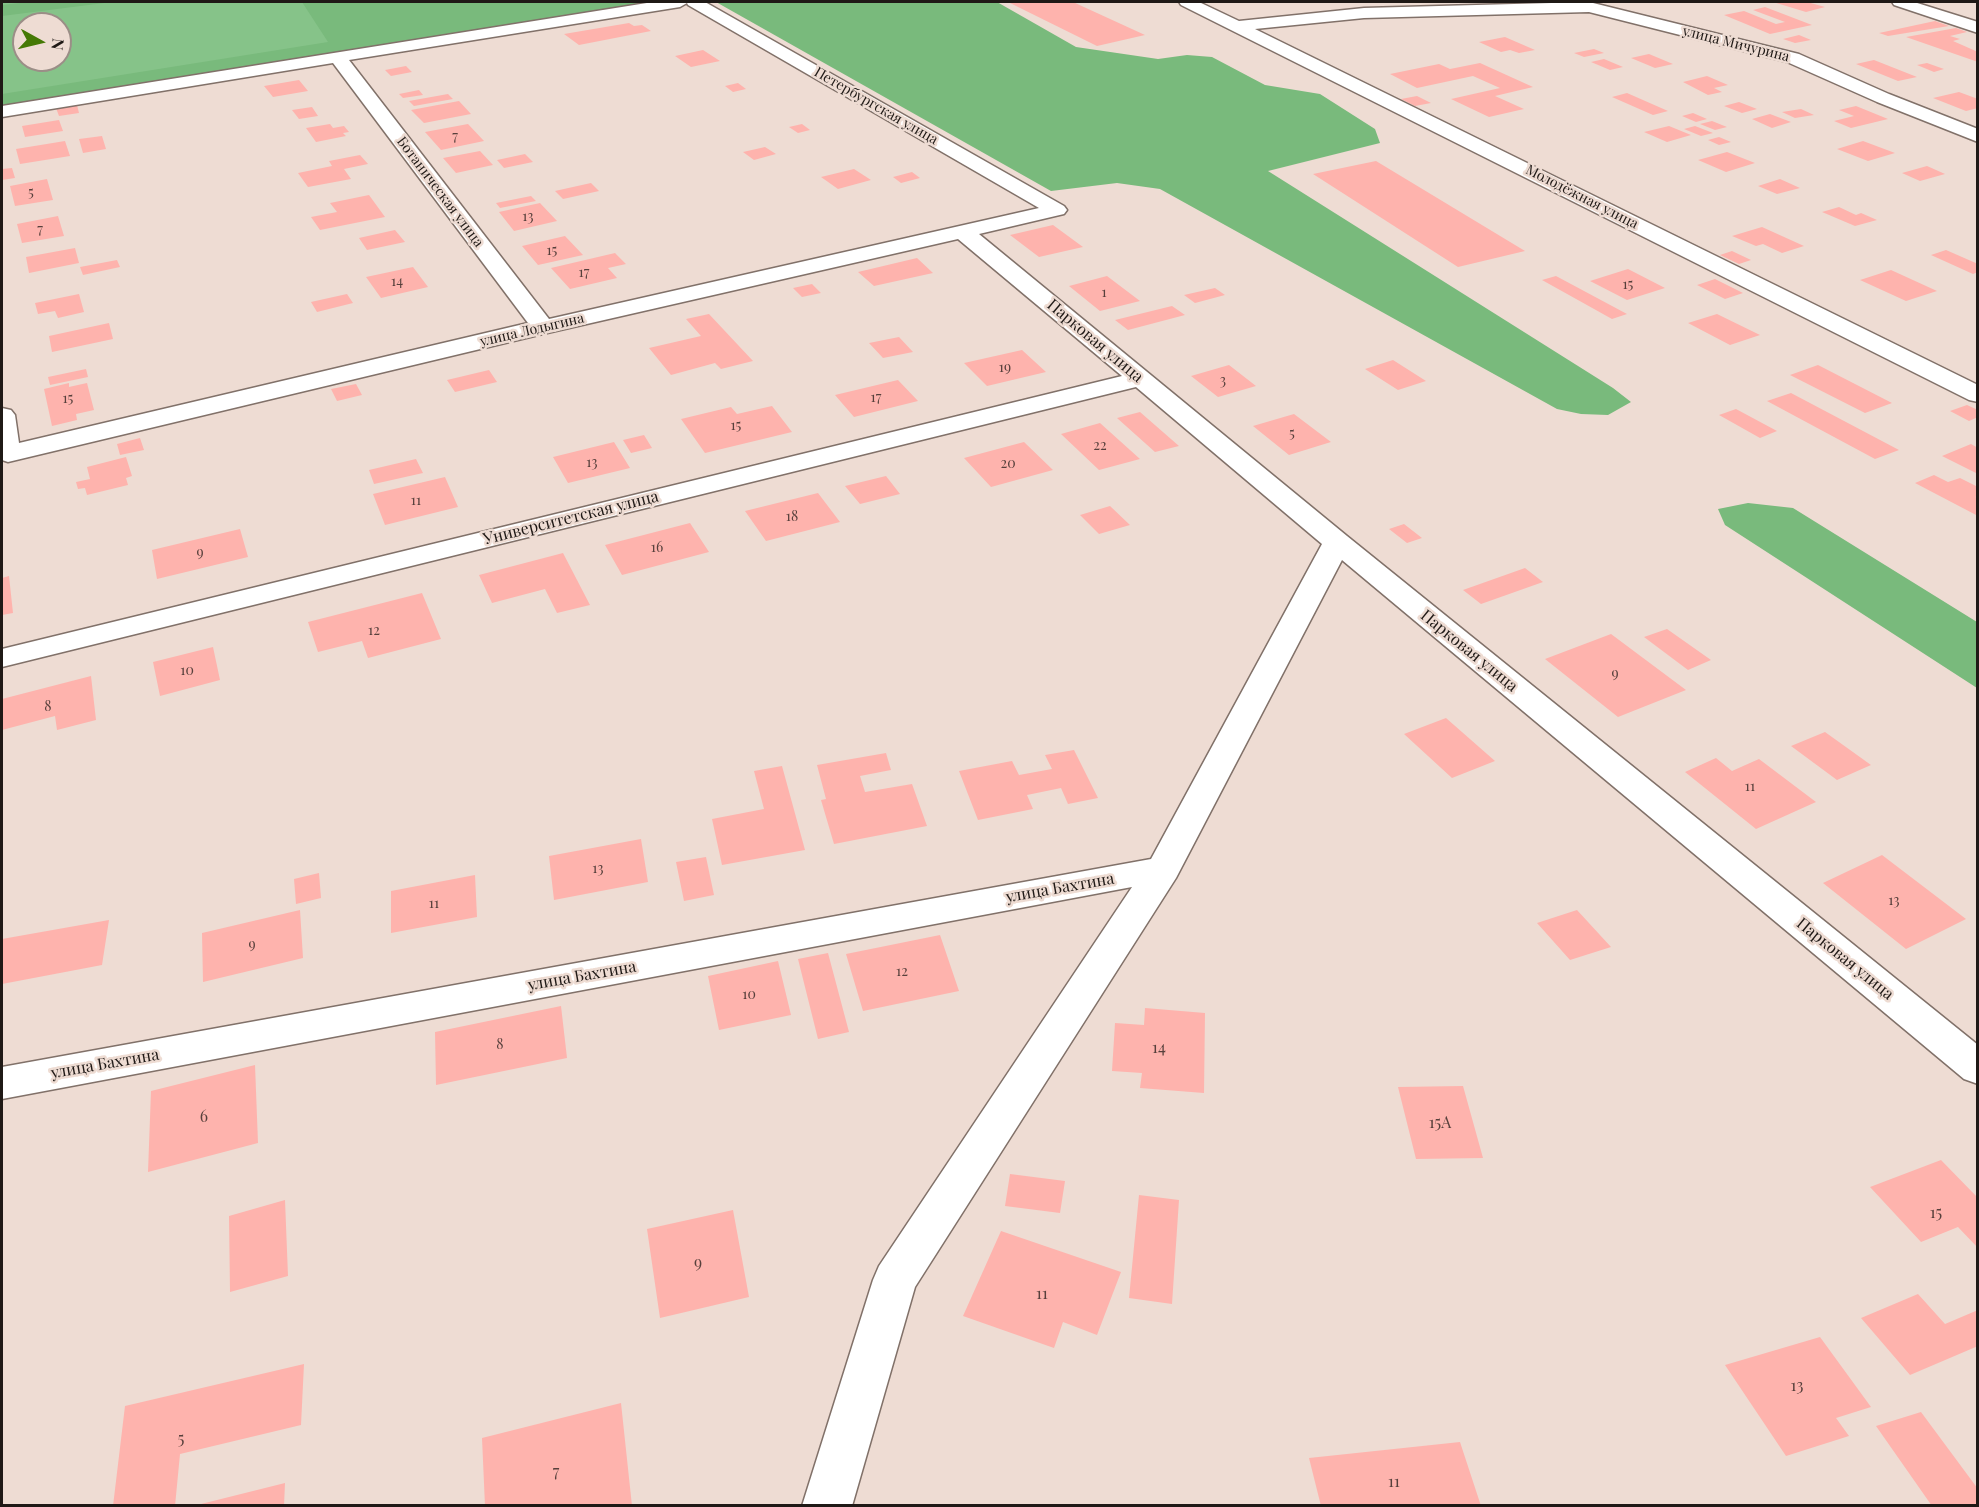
<!DOCTYPE html>
<html>
<head>
<meta charset="utf-8">
<style>
  body { margin:0 }
  #map { position:relative; width:1979px; height:1507px; overflow:hidden; background:#eedcd3; font-family:"Playfair Display",serif }
  canvas { display:block }
  .frame { position:absolute; inset:0; border:3px solid #1f1916; pointer-events:none }
  .north { position:absolute; left:12px; top:12px; width:60px; height:60px; box-sizing:border-box; background:#eedcd3; border:2px solid #9b8e87; border-radius:50%; rotate:98deg; font-size:16px; font-weight:700; line-height:24px; text-align:center; color:#1f1916 }
  .north::after { content:''; display:block; margin:auto; width:21px; height:27px; background:#457905; clip-path:polygon(50% 0,100% 100%,50% 72%,0 100%) }
</style>
</head>
<body>
<div id="map">
<canvas width="1979" height="1507"></canvas>
<div class="frame"></div>
<div class="north">N</div>
</div>
<script>
const ctx = document.querySelector('canvas').getContext('2d');
ctx.lineJoin = 'round';
function paint(path, color) {
  ctx.fillStyle = color;
  ctx.fill(path, 'evenodd');
}
function toPath(rows) {
  const path = new Path2D();
  for (const r of rows) {
    path.moveTo(r[0], r[1]);
    for (let i = 2; i < r.length; i += 2) path.lineTo(r[i], r[i + 1]);
  }
  return path;
}
function trace(path, color, width, dash) {
  ctx.strokeStyle = color;
  ctx.lineWidth = width;
  ctx.lineCap = dash ? 'butt' : 'round';
  ctx.setLineDash(dash || []);
  ctx.stroke(path);
}
function write(font, color, halo, rows, align = 'center') {
  ctx.font = font + ' "Playfair Display",serif';
  ctx.lineWidth = 5;
  ctx.setLineDash([]);
  ctx.textBaseline = 'middle';
  ctx.strokeStyle = halo;
  ctx.fillStyle = color;
  for (const [text, x, y, turn = 0] of rows) {
    ctx.save();
    ctx.translate(x, y);
    ctx.rotate((+turn || 0) * Math.PI / 180);
    ctx.textAlign = isNaN(turn) ? turn : align;
    if (halo) ctx.strokeText(text, 0, 0);
    ctx.fillText(text, 0, 0);
    ctx.restore();
  }
}
paint(toPath([
  [2,2,621,2,2,102],
  [24,24,60,24,60,60,24,60]
]), '#86c389');
paint(toPath([
  [28,2,112,2,2,16,2,5],
  [302,2,650,2,2,106,2,94,328,42],
  [716,2,997,2,1076,47,1158,59,1187,55,1212,57,1265,85,1320,94,1375,129,1380,143,1268,171,1613,388,1631,402,1608,415,1581,414,1557,409,1160,189,1117,183,1051,191],
  [1748,503,1793,508,1977,622,1977,688,1725,525,1718,509]
]), '#79ba7c');
paint(toPath([
  [1019,2,1073,2,1145,35,1097,46,1010,3],
  [1773,2,1807,2,1825,7,1806,12],
  [1765,7,1812,25,1770,34,1724,15,1744,11,1776,24,1785,22,1753,10],
  [1935,21,1949,26,1888,36,1879,33],
  [629,23,634,26,642,25,651,31,579,45,564,34],
  [1956,28,1967,32,1950,36,1960,39,1953,41,1978,52,1978,62,1906,37],
  [1799,35,1811,40,1795,43,1783,39],
  [1505,37,1535,50,1519,53,1510,50,1501,52,1479,42],
  [1594,49,1604,53,1584,57,1574,53],
  [703,50,720,61,691,67,675,56],
  [1649,54,1673,64,1655,68,1631,58],
  [1604,59,1623,67,1610,70,1591,62],
  [1874,60,1917,77,1898,81,1856,64],
  [1480,63,1533,87,1495,96,1524,109,1489,117,1451,99,1500,88,1473,76,1417,88,1390,74,1439,64,1450,69],
  [1927,63,1944,69,1934,72,1917,65],
  [406,66,412,72,391,76,385,70],
  [1707,76,1728,85,1714,88,1722,92,1708,95,1683,82],
  [299,80,308,91,273,97,264,86],
  [738,83,746,89,733,92,725,86],
  [419,90,423,95,403,98,399,94],
  [1959,92,1978,99,1978,108,1966,111,1933,98],
  [1627,93,1668,111,1653,115,1612,97],
  [448,94,453,99,414,106,409,101],
  [1417,96,1431,103,1415,106,1401,99],
  [459,101,471,114,424,123,411,110],
  [1739,102,1757,109,1742,113,1724,106],
  [77,105,79,113,59,116,56,108],
  [1856,106,1888,119,1851,128,1834,121,1854,116,1839,110],
  [312,107,318,116,299,119,292,110],
  [1801,109,1814,115,1795,118,1782,112],
  [1693,113,1707,119,1696,122,1682,116],
  [1770,114,1791,122,1772,128,1752,119],
  [59,120,63,131,25,137,22,126],
  [1712,121,1727,127,1715,130,1700,124],
  [330,124,333,128,344,126,349,132,343,133,346,136,316,142,306,128],
  [468,124,484,141,441,150,425,132],
  [802,124,810,130,798,133,789,127],
  [1669,126,1691,135,1667,142,1644,132],
  [1695,126,1713,133,1701,136,1684,129],
  [102,136,106,149,83,153,79,139],
  [1719,137,1731,142,1719,145,1708,140],
  [65,141,70,156,20,164,16,149],
  [1863,141,1895,153,1868,161,1837,149],
  [765,147,776,154,754,160,743,152],
  [480,151,493,165,456,173,443,158],
  [1727,152,1755,163,1726,172,1698,160],
  [525,154,533,162,504,168,497,160],
  [360,155,368,164,344,169,351,179,308,187,298,173,332,166,329,161],
  [1376,161,1525,251,1458,267,1313,174],
  [1927,166,1945,174,1920,181,1902,173],
  [12,168,15,178,2,180,2,169],
  [854,169,871,180,838,189,821,177],
  [912,172,920,178,901,183,893,177],
  [47,179,53,200,15,206,10,186],
  [1780,179,1800,188,1777,194,1758,186],
  [591,183,599,191,563,199,555,191],
  [369,195,385,217,320,230,311,217,337,212,330,203],
  [531,196,536,201,500,208,496,203],
  [540,203,557,221,514,231,499,212],
  [1839,207,1856,215,1861,213,1877,220,1855,226,1822,212],
  [58,216,64,236,22,243,17,224],
  [1053,225,1083,247,1039,257,1010,235],
  [1762,227,1804,246,1782,253,1763,244,1756,246,1732,236],
  [395,230,405,242,367,250,359,238],
  [565,236,583,255,538,265,522,246],
  [75,248,79,263,29,273,26,257],
  [1946,250,1978,264,1978,272,1973,274,1931,255],
  [1732,251,1751,260,1739,264,1720,255],
  [615,253,626,264,608,268,617,278,570,289,551,268],
  [917,258,933,273,874,286,858,272],
  [117,260,120,267,83,275,80,267],
  [413,267,428,287,381,298,366,277],
  [1628,269,1665,288,1627,300,1590,281],
  [1891,270,1937,291,1906,301,1860,280],
  [1107,276,1140,301,1100,311,1069,286],
  [1556,276,1627,314,1612,319,1542,280],
  [1715,279,1743,293,1725,299,1697,285],
  [812,284,821,293,802,297,793,288],
  [1215,288,1225,295,1195,303,1184,295],
  [79,294,84,312,58,318,55,311,38,314,35,303],
  [347,294,353,303,317,312,311,302],
  [1172,306,1185,315,1128,330,1115,320],
  [709,314,753,361,721,369,715,363,671,375,649,348,701,336,686,319],
  [1717,314,1760,335,1730,345,1688,323],
  [109,323,113,339,52,352,49,336],
  [899,337,913,352,883,358,869,343],
  [1022,350,1046,372,987,386,964,363],
  [1393,360,1426,381,1398,390,1365,369],
  [1229,365,1256,386,1218,397,1191,376],
  [1818,365,1892,403,1865,413,1790,375],
  [86,369,88,377,50,385,48,377],
  [489,370,497,382,455,392,447,380],
  [898,380,918,401,854,417,835,395],
  [69,383,69,387,87,383,94,410,76,414,77,420,52,426,44,389],
  [356,384,362,395,337,401,331,389],
  [1791,393,1899,450,1875,459,1767,401],
  [1967,405,1978,410,1978,417,1969,421,1950,411],
  [772,406,792,432,705,453,681,419,731,407,737,414],
  [1736,409,1777,431,1760,438,1719,415],
  [1140,412,1179,446,1155,452,1117,418],
  [1294,414,1331,442,1289,455,1253,426],
  [1100,423,1140,459,1099,470,1061,434],
  [644,435,652,448,631,453,623,440],
  [140,438,144,450,120,455,117,444],
  [614,442,630,468,568,483,553,457],
  [1024,442,1053,470,991,487,964,458],
  [1971,444,1978,448,1978,474,1942,456],
  [126,457,132,476,126,478,128,485,87,495,85,488,78,489,76,482,90,479,87,467],
  [416,459,423,473,374,484,369,470],
  [1934,475,1948,482,1960,478,1978,487,1978,496,1975,497,1978,498,1978,516,1915,483],
  [886,476,900,494,860,504,845,486],
  [445,477,458,507,385,525,373,494],
  [818,493,840,522,766,541,745,511],
  [1110,506,1130,525,1099,534,1080,515],
  [690,523,709,552,622,575,605,545],
  [1404,524,1422,538,1407,543,1389,529],
  [240,529,248,557,157,579,152,550],
  [563,553,590,605,557,613,545,589,492,603,479,575],
  [1525,568,1543,582,1481,604,1463,590],
  [9,576,13,613,2,615,2,578],
  [422,593,441,639,368,658,362,641,318,652,308,622],
  [1667,629,1711,660,1688,670,1644,637],
  [1611,634,1686,690,1618,717,1545,659],
  [213,647,220,680,160,696,153,662],
  [91,676,96,720,57,730,55,716,2,730,2,699],
  [1446,718,1495,761,1452,778,1404,734],
  [1825,732,1871,765,1837,780,1791,746],
  [1074,750,1098,798,1068,804,1061,788,1027,795,1033,809,978,820,959,771,1012,761,1019,775,1052,769,1045,755],
  [886,753,891,770,860,776,865,792,912,784,927,826,834,844,821,800,826,799,817,765],
  [1716,758,1732,771,1759,759,1816,802,1756,829,1685,772],
  [782,766,805,850,722,865,712,819,764,809,754,771],
  [641,839,648,882,554,900,549,856],
  [1882,855,1966,919,1906,949,1823,883],
  [706,857,714,895,684,901,676,862],
  [319,873,321,898,296,904,294,879],
  [475,875,477,917,391,933,391,891],
  [300,910,303,958,203,982,202,933],
  [1577,910,1611,947,1570,960,1537,923],
  [109,920,102,965,2,984,2,939],
  [940,935,959,991,863,1011,846,954],
  [828,953,849,1032,818,1039,798,959],
  [778,961,791,1015,719,1030,708,976],
  [561,1006,567,1058,436,1085,435,1032],
  [1145,1008,1205,1013,1204,1093,1140,1088,1142,1073,1112,1071,1115,1023,1144,1025],
  [255,1065,258,1143,148,1172,151,1091],
  [1463,1086,1483,1158,1416,1159,1398,1087],
  [1941,1160,1978,1198,1978,1248,1958,1227,1921,1242,1870,1187],
  [1010,1174,1065,1181,1060,1213,1005,1206],
  [1139,1195,1179,1200,1172,1304,1129,1298],
  [285,1200,288,1276,230,1292,229,1216],
  [733,1210,749,1297,660,1318,647,1229],
  [1001,1231,1121,1272,1097,1335,1063,1322,1054,1348,963,1316],
  [1918,1294,1945,1324,1978,1310,1978,1346,1910,1375,1861,1318],
  [1820,1337,1871,1407,1836,1418,1849,1436,1786,1456,1725,1365],
  [304,1364,301,1425,180,1454,175,1506,113,1506,125,1406],
  [621,1403,632,1506,485,1506,482,1438],
  [1921,1412,1978,1489,1978,1506,1932,1506,1876,1426],
  [1460,1442,1481,1506,1321,1506,1309,1458],
  [285,1483,284,1506,197,1506,197,1505]
]), '#feb3ad');
const minor = toPath([
  [653,2,705,2,1064,206,1067,210,1064,214,979,234,1347,536,1978,1045,1978,1084,1964,1079,1342,560,1176,878,915,1287,852,1506,802,1506,873,1280,879,1266,1132,887,2,1099,2,1067,1151,859,1322,544,1136,387,2,667,2,649,1122,376,958,239,543,334,8,462,2,460,2,408,11,410,15,415,19,443,528,323,333,63,2,117,2,106,653,2],
  [687,3,688,5,1039,208,549,319,349,60,680,7,687,3],
  [1179,2,1199,2,1239,21,1364,8,1589,2,1799,54,1889,94,1978,129,1978,142,1877,102,1787,62,1589,12,1364,18,1255,29,1978,385,1978,402,1969,400,1181,5,1179,2],
  [1892,2,1914,2,1978,22,1978,33,1894,5,1892,2]
]);
trace(minor, '#817169', 3);
paint(minor, '#fff');
write('14px', '#1f1916', '#eedcd3', [
  ["улица Мичурина",1736,44,14],
  ["Петербургская улица",876,106,30],
  ["Ботаническая улица",440,192,53],
  ["Молодёжная улица",1582,197,27],
  ["улица Лодыгина",532,330,-13]
]);
write('14px', '#57403c', null, [
  ["7",455,137],
  ["5",31,193],
  ["13",528,217],
  ["7",40,230],
  ["15",552,251],
  ["17",584,273],
  ["14",397,282],
  ["15",1628,285],
  ["1",1104,293],
  ["19",1005,368],
  ["3",1223,381],
  ["17",876,398],
  ["15",68,399],
  ["15",736,426],
  ["5",1292,434],
  ["22",1100,446],
  ["13",592,463],
  ["20",1008,464],
  ["11",416,501],
  ["18",792,517],
  ["16",657,548],
  ["9",200,553],
  ["12",374,631],
  ["10",187,671],
  ["9",1615,674],
  ["8",48,707],
  ["11",1750,787],
  ["13",598,869],
  ["13",1894,901],
  ["11",434,904],
  ["9",252,945],
  ["12",902,972],
  ["10",749,995],
  ["8",500,1045]
]);
write('16px', '#1f1916', '#eedcd3', [
  ["Парковая улица",1095,341,40],
  ["Университетская улица",571,518,-14],
  ["Парковая улица",1469,651,39],
  ["улица Бахтина",1060,888,-10],
  ["Парковая улица",1845,959,39],
  ["улица Бахтина",582,976,-10],
  ["улица Бахтина",105,1064,-10]
]);
write('16px', '#57403c', null, [
  ["14",1159,1048],
  ["6",204,1117],
  ["15А",1440,1123],
  ["15",1936,1213],
  ["9",698,1263],
  ["11",1042,1294],
  ["13",1797,1386],
  ["5",181,1439],
  ["7",556,1472],
  ["11",1394,1482]
]);
</script>
</body>
</html>
